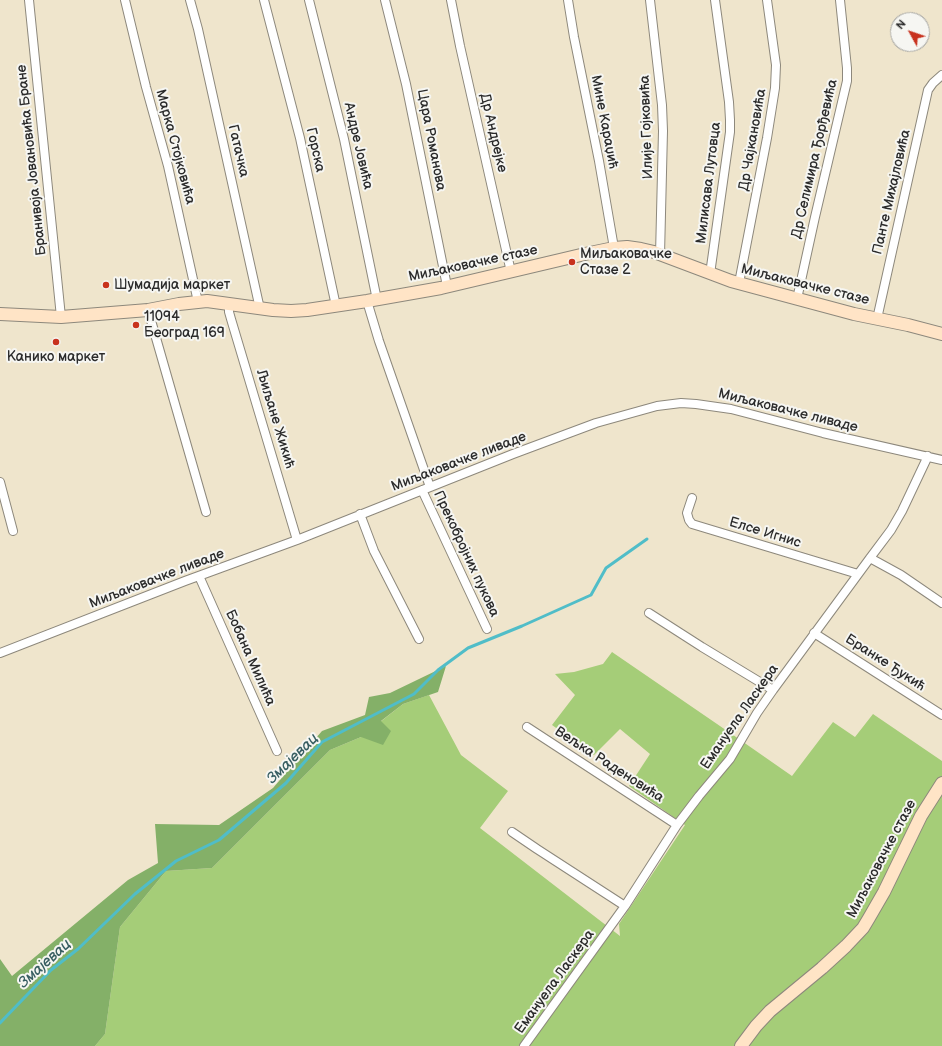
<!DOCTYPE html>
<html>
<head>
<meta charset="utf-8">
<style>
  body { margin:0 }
  #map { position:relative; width:942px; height:1046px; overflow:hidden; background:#efe5cc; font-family:"Balsamiq Sans",sans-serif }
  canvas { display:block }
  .north { position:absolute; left:890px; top:12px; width:40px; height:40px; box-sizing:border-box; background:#f6f6f2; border:1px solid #a5a5a2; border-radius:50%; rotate:310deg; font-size:11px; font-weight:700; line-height:16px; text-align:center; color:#2b2b2b }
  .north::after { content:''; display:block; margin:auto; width:14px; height:18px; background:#c8321e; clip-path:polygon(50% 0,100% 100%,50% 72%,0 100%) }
</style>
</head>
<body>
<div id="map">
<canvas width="942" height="1046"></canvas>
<div class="north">N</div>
</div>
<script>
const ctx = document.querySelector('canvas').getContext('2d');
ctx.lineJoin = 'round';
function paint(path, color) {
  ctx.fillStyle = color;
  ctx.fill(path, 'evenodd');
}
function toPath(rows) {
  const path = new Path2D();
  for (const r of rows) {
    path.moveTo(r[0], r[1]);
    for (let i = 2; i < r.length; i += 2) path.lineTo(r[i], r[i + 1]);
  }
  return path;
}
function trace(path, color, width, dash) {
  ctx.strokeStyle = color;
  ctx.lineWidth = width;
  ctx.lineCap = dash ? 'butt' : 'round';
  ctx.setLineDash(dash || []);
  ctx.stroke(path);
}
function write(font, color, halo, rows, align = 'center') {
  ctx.font = font + ' "Balsamiq Sans",sans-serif';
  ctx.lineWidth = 4;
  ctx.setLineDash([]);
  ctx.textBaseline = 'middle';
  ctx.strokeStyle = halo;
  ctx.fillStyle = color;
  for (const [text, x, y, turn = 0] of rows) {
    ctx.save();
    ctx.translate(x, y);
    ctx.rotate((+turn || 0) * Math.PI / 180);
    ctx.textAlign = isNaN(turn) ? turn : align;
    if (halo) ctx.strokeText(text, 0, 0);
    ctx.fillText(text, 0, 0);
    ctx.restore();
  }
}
paint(toPath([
  [612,652,736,737,792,776,833,722,855,737,873,714,942,761,942,1046,95,1046,105,1034,120,927,166,871,212,868,330,750,361,737,403,704,429,695,461,755,508,791,480,828,620,936,619,924,685,825,629,786,650,754,620,729,594,755,552,725,575,695,555,674,574,672,603,664]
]), '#a5cd78');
paint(toPath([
  [446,666,438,692,403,704,381,721,391,731,383,745,361,737,330,750,212,868,166,871,120,927,105,1034,95,1046,0,1046,0,959,12,976,128,880,158,863,155,824,219,825,273,788,322,731,365,715,369,697,390,693]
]), '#84b068');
trace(toPath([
  [0,1023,51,970,78,949,135,894,176,861,219,840,286,783,322,742,414,694,438,670,468,648,522,626,591,595,606,568,647,539]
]), '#50bdc8', 3);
const street = toPath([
  [29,0,61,317],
  [125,0,146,87,168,166,198,302],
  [190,0,198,29,260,309],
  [264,0,300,138,336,306],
  [309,0,344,139,377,300],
  [385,0,406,84,447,286],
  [451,0,460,46,511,272],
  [568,0,574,37,599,161,614,248],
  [650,0,662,105,663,131,660,255],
  [710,274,730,132,730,120,729,102,715,0],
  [739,283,767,138,775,88,776,65,767,0],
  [797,299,815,217,847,81,847,68,840,0],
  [367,301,379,341,430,487],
  [229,304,229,312,231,319,297,540],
  [148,310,206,512],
  [877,319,928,90,933,83,942,75],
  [0,482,13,531],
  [422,490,487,629],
  [692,498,687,513,689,520,692,524,858,574],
  [360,514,374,551,419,639],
  [870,558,901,575,942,603],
  [199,576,277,751],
  [649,613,702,647,773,690],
  [814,633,942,715],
  [0,653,185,581,297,540,513,454,596,423,657,406,681,403,696,404,731,409,823,433,942,460],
  [527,727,677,825],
  [512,832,537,849,625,906],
  [524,1046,625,906,677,825,699,796,730,759,757,713,773,690,870,558,891,530,902,511,928,456]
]);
const secondary = toPath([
  [0,314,61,317,148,310,179,304,207,301,273,310,291,311,307,310,367,301,441,288,585,254,614,248,627,247,641,249,654,252,731,281,854,314,908,325,942,334],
  [741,1046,756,1026,770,1011,822,968,846,946,863,928,869,918,884,892,921,816,942,783]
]);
trace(street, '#8d887c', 10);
trace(secondary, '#8d887c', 14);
trace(street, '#fff', 8);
trace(secondary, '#ffe4c6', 12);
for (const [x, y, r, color] of [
  [572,262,4,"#c8321e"],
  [106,285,4,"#c8321e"],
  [136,325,4,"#c8321e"],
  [56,342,4,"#c8321e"]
]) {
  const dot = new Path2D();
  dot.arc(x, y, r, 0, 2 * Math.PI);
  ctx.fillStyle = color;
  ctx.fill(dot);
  trace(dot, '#f6f6f2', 1.5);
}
write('14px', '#2b2b2b', '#f6f6f2', [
  ["Мине Караџић",604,122,79],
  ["Илије Гојковића",647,127,-92],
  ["Др Андрејке",493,133,77],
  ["Цара Романова",431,140,79],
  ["Др Чајкановића",753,140,-80],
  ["Андре Јовића",358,146,77],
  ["Марка Стојковића",175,147,75],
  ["Горска",315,150,77],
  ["Гатачка",238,151,77],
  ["Др Селимира Ђорђевића",815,159,-77],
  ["Бранивоја Јовановића Бране",32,160,-96],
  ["Милисава Лутовца",709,183,-83],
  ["Панте Михајловића",892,192,-77],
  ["Миљаковачке стазе",473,264,-12],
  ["Миљаковачке стазе",805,285,14],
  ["Миљаковачке ливаде",788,411,14],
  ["Љиљане Жикић",275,419,73],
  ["Миљаковачке ливаде",459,462,-21],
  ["Елсе Игнис",765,533,17],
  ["Прекобројних пукова",466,554,65],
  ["Миљаковачке ливаде",157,579,-21],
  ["Бобана Милића",250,658,66],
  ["Бранке Ђукић",885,663,33],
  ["Емануела Ласкера",740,717,-55],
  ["Вељка Раденовића",609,765,33],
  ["Миљаковачке стазе",882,859,-62],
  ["Емануела Ласкера",555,982,-54]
]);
write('14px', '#2b2b2b', '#f6f6f2', [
  ["Миљаковачке",580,254],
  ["Стазе 2",580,270],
  ["Шумадија маркет",114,285],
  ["11094",144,317],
  ["Београд 169",144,333],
  ["Канико маркет",56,357,"center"]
], 'left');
write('italic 15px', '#385e62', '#f6f6f2', [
  ["Змајевац",293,759,-44],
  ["Змајевац",45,964,-42]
]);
</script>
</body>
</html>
